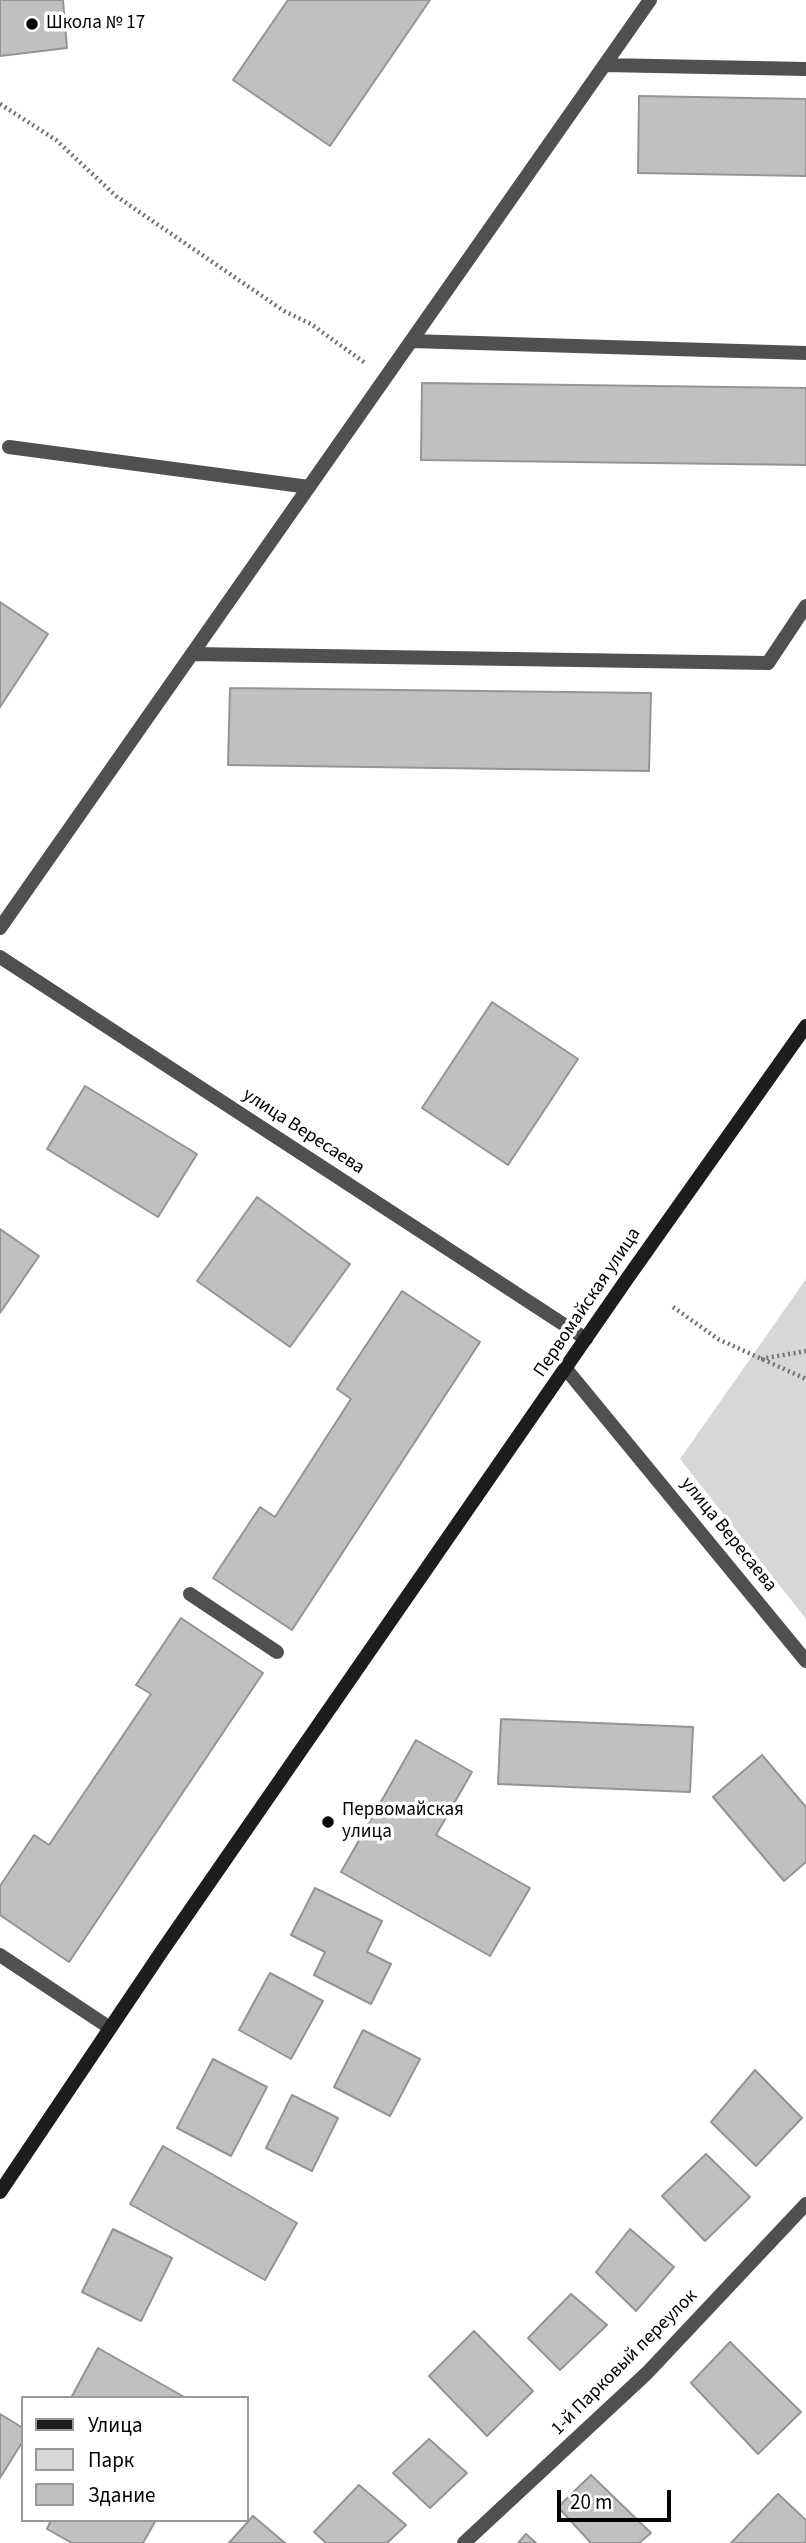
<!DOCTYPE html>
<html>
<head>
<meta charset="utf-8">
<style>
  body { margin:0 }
  #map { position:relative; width:806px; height:2543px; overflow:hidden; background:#fff; font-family:"Source Sans 3",sans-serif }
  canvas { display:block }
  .legend { position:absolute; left:21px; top:2396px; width:228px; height:126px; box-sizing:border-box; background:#fff; border:2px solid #999; margin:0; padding:9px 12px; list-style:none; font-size:21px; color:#000 }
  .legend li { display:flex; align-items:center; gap:14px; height:35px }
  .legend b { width:35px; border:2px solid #999 }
  .scale { position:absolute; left:557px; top:2490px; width:114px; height:32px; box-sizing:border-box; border:4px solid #000; border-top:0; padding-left:9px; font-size:21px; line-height:24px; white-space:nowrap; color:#000; -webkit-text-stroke:5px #fff; paint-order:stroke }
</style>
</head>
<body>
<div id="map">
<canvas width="806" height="2543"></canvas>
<ul class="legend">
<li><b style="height:9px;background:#1d1d1d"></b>Улица</li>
<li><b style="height:19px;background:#d7d7d7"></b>Парк</li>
<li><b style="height:19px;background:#c0c0c0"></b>Здание</li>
</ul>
<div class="scale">20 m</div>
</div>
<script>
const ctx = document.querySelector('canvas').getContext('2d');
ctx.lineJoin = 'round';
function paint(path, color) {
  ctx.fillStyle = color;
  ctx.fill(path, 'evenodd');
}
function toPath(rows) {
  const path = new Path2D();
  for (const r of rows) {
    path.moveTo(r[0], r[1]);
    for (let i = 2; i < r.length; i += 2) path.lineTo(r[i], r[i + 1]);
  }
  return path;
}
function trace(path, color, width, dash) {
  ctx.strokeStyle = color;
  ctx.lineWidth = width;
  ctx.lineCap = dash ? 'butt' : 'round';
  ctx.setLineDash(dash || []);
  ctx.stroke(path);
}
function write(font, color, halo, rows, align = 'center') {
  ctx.font = font + ' "Source Sans 3",sans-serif';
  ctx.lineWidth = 7;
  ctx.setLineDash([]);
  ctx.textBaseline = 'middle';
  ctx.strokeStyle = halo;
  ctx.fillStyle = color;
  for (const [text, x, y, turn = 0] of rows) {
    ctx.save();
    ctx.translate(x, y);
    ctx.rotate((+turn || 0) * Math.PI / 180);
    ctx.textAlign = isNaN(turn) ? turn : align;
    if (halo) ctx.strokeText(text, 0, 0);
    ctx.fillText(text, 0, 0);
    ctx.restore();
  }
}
paint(toPath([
  [806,1279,806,1619,680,1459]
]), '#d7d7d7');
const building = toPath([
  [0,0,63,0,67,48,0,56,0,0],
  [288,0,430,0,330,146,233,80,288,0],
  [639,96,806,99,806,176,638,173,639,96],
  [422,383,806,388,806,465,421,460,422,383],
  [0,602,48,634,0,707,0,602],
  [230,688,651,693,649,771,228,765,230,688],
  [492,1002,578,1059,508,1165,422,1108,492,1002],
  [85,1086,197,1154,158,1217,47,1149,85,1086],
  [257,1197,350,1264,290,1347,197,1281,257,1197],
  [0,1229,39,1256,0,1313,0,1229],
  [402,1291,480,1342,292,1630,213,1578,260,1507,275,1517,351,1399,337,1389,402,1291],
  [181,1618,263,1673,69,1962,0,1915,0,1886,34,1835,49,1845,151,1694,136,1685,181,1618],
  [501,1719,693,1727,690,1792,498,1784,501,1719],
  [416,1740,472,1772,436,1835,530,1888,490,1956,341,1872,416,1740],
  [762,1755,806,1807,806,1862,784,1881,713,1797,762,1755],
  [315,1888,382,1921,367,1952,391,1964,371,2004,314,1975,325,1952,291,1935,315,1888],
  [270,1973,323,2001,291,2059,239,2030,270,1973],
  [363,2030,420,2059,390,2116,334,2087,363,2030],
  [213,2059,267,2087,231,2156,177,2128,213,2059],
  [755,2070,802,2118,756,2166,711,2122,755,2070],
  [292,2095,338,2118,312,2171,266,2148,292,2095],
  [163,2146,297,2223,265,2280,130,2204,163,2146],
  [706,2154,750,2197,705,2241,662,2196,706,2154],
  [113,2229,172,2258,141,2321,82,2292,113,2229],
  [630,2229,674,2267,636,2311,596,2272,630,2229],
  [571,2294,607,2325,560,2370,528,2338,571,2294],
  [474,2331,533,2391,487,2436,429,2376,474,2331],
  [730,2342,801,2412,758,2454,691,2383,730,2342],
  [98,2348,186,2398,71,2398,98,2348],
  [0,2414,23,2428,23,2441,0,2478,0,2414],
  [429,2439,467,2473,430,2508,393,2473,429,2439],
  [591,2475,651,2533,639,2543,591,2543,558,2507,591,2475],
  [359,2485,406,2525,387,2543,326,2543,314,2532,359,2485],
  [778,2494,806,2520,806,2543,731,2543,778,2494],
  [253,2516,285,2543,229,2543,253,2516],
  [51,2520,156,2520,143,2543,72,2543,47,2529,51,2520],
  [526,2534,536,2543,518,2543,526,2534]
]);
paint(building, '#c0c0c0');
trace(building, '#949494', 2);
trace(toPath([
  [0,104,56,140,116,196,284,311,311,324,365,363],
  [673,1307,718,1339,806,1379],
  [761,1359,806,1351]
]), '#727272', 4.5, [2, 3.5]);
trace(toPath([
  [605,65,806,69],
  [411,341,806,353],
  [9,447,309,487],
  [192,654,768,663,806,606],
  [0,928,650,0],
  [190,1594,277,1652],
  [0,1955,110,2028]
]), '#505050', 14);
trace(toPath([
  [0,957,586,1339],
  [566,1369,806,1661],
  [464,2543,647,2373,806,2204]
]), '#505050', 14);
trace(toPath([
  [0,2192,162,1951,629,1276,806,1026]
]), '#1d1d1d', 14);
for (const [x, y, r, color] of [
  [32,24,7,"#000"],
  [328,1822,7,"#000"]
]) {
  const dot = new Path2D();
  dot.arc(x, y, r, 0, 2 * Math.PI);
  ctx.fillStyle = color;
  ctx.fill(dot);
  trace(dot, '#fff', 2.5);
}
write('19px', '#000', '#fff', [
  ["Школа № 17",46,24],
  ["Первомайская",342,1811],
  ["улица",342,1833]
], 'left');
write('19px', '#000', '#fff', [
  ["улица Вересаева",303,1132,33],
  ["Первомайская улица",588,1303,-56],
  ["улица Вересаева",728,1535,51],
  ["1-й Парковый переулок",625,2363,-45]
]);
</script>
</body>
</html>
